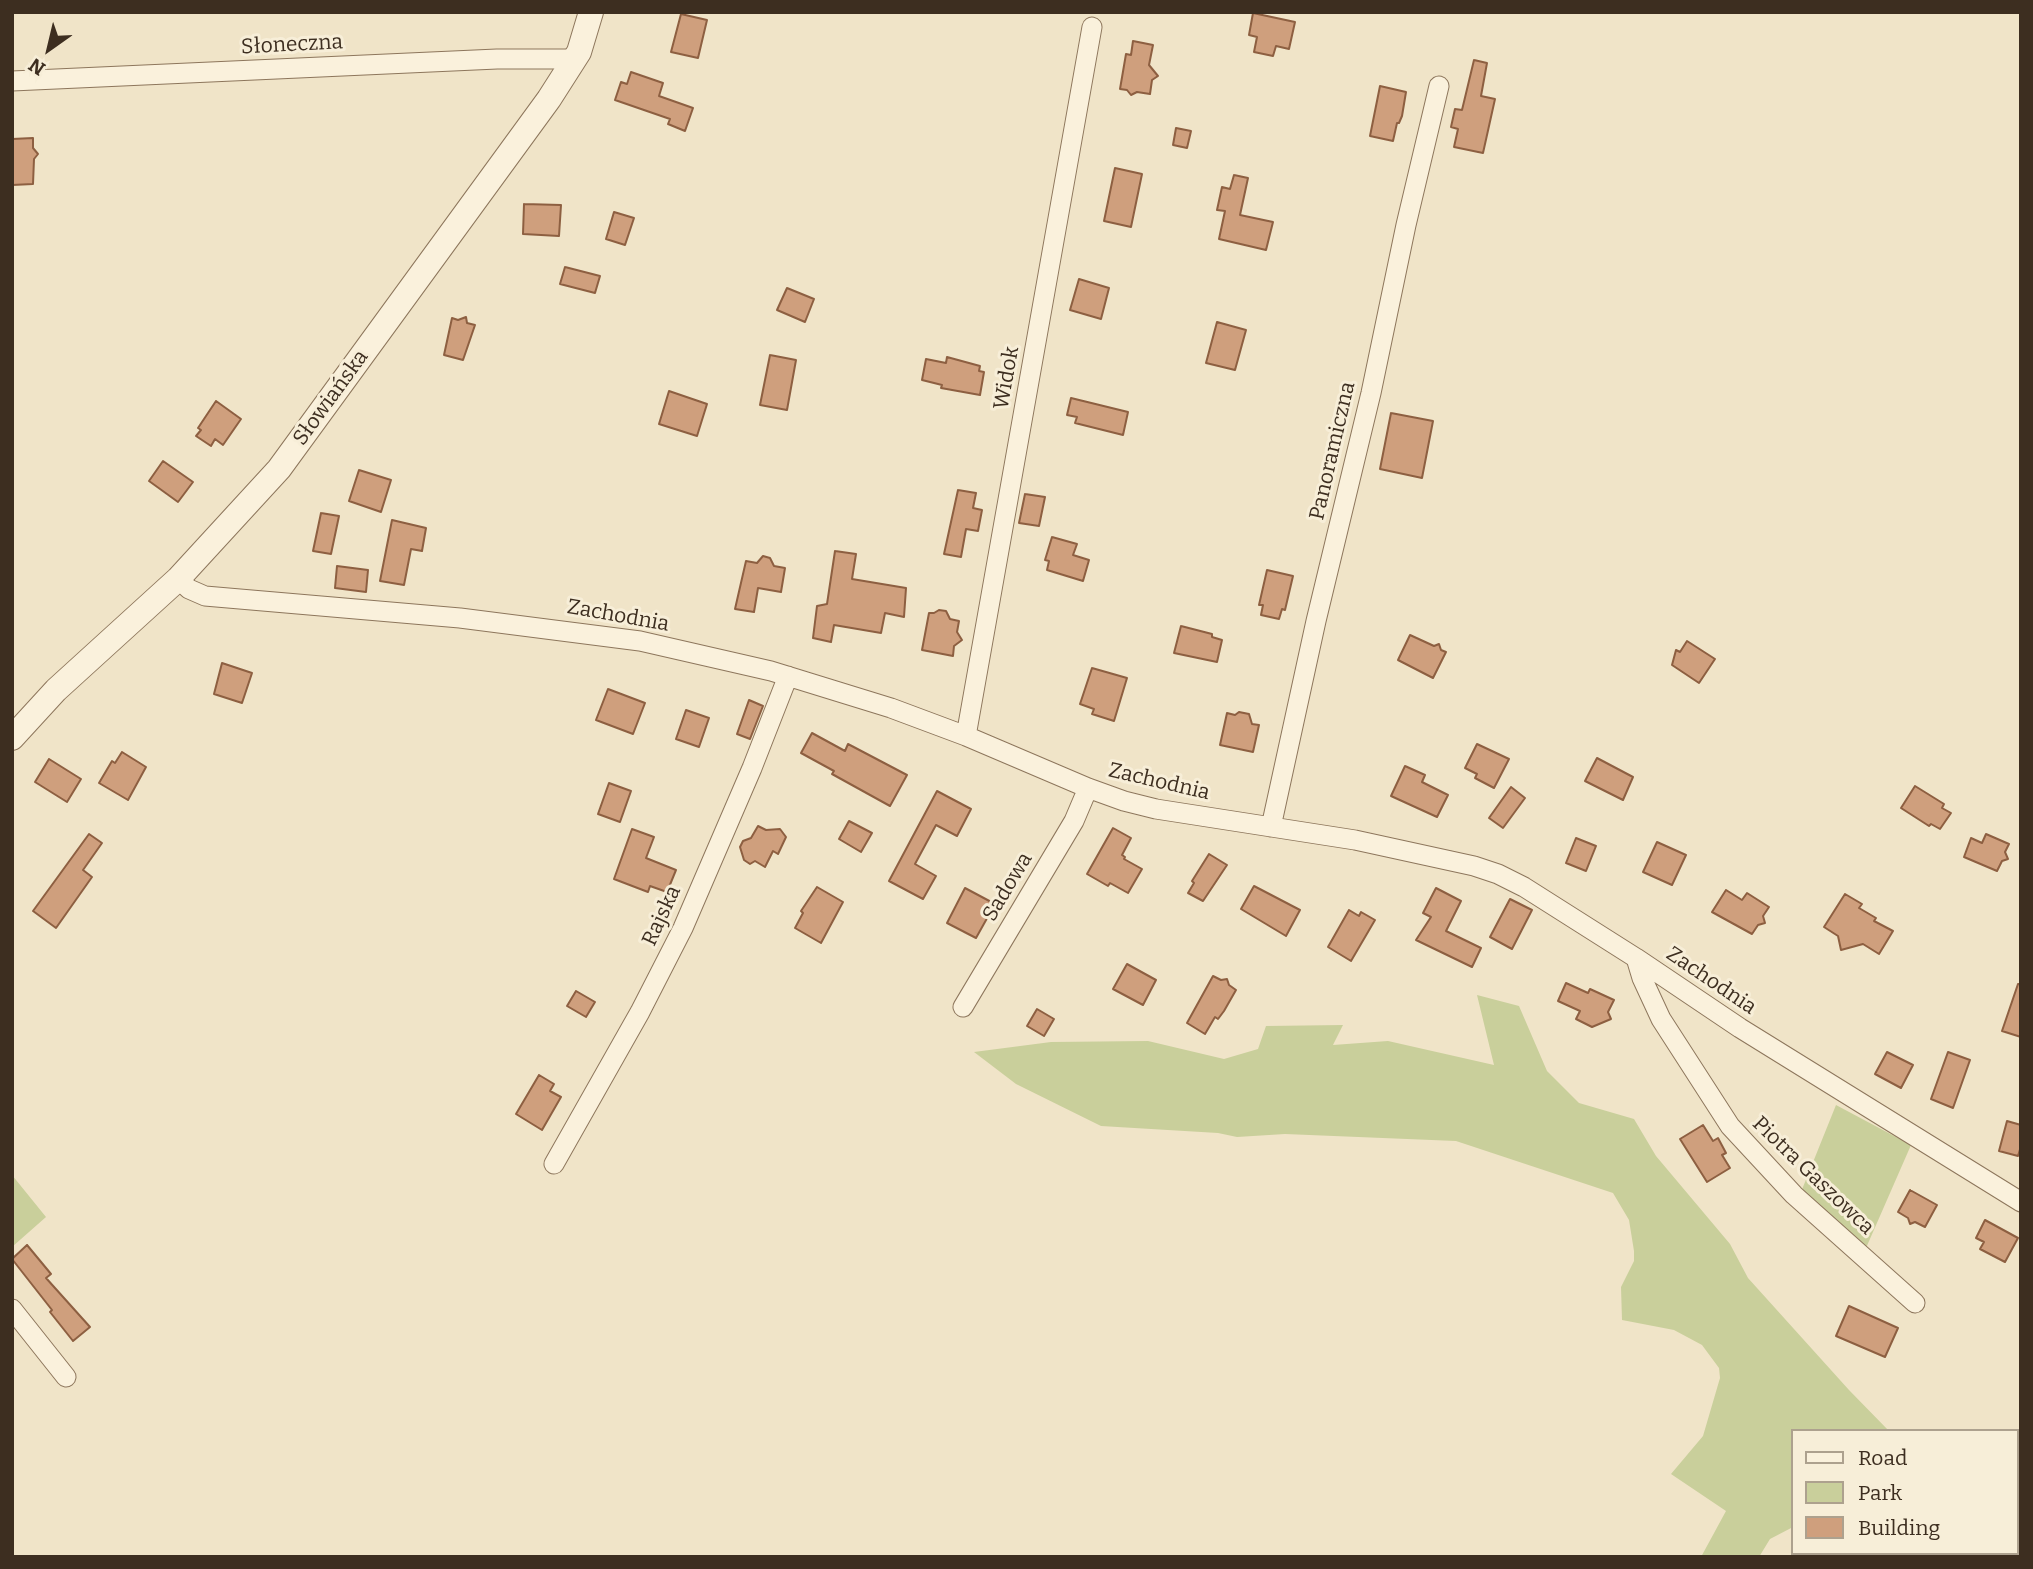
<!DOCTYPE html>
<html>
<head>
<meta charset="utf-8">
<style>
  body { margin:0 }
  #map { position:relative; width:2033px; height:1569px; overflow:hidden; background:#f0e4c8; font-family:Bitter,serif }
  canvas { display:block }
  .frame { position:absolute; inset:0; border:14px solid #3d2e20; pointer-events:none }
  .legend { position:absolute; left:1791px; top:1429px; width:228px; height:126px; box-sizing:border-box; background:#f7eed8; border:2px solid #ada18e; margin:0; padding:9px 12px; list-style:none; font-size:21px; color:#3d2e20 }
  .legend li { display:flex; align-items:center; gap:14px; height:35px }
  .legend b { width:35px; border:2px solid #ada18e }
  .north { position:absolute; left:14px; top:14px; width:70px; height:70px; -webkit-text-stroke:5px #f7eed8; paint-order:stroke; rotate:214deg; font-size:19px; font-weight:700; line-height:28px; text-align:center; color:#3d2e20 }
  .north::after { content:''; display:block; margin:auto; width:24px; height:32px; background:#3d2e20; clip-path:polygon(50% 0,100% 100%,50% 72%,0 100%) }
</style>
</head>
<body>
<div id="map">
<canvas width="2033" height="1569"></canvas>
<div class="frame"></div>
<ul class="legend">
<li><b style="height:9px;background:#faf1dc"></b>Road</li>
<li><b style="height:19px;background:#c9cf9b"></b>Park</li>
<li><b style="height:19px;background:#cf9f7d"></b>Building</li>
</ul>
<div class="north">N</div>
</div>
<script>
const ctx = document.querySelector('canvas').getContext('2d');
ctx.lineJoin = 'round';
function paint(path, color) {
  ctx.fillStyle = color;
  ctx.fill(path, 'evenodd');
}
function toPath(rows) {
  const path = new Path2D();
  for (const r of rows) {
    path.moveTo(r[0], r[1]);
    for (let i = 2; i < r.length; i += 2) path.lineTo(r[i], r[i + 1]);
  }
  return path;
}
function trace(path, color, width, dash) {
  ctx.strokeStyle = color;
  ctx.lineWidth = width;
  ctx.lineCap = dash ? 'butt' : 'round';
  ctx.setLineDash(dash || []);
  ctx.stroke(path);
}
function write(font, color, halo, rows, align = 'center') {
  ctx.font = font + ' Bitter,serif';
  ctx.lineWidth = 6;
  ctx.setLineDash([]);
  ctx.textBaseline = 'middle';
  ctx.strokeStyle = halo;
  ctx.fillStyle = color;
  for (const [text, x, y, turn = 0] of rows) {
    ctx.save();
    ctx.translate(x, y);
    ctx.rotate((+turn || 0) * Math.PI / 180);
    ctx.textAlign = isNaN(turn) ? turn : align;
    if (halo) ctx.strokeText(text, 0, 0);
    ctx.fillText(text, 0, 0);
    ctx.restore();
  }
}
paint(toPath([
  [1477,995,1519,1006,1547,1071,1579,1103,1634,1119,1656,1156,1730,1244,1748,1278,1849,1390,1889,1431,1793,1431,1793,1527,1770,1539,1759,1557,1701,1557,1726,1511,1671,1474,1703,1436,1720,1378,1719,1368,1702,1345,1674,1330,1622,1320,1621,1287,1634,1261,1634,1251,1629,1220,1613,1193,1456,1141,1285,1134,1237,1137,1218,1133,1101,1126,1016,1084,974,1052,1051,1042,1148,1041,1224,1059,1258,1049,1266,1026,1343,1025,1333,1045,1388,1041,1494,1065],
  [1836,1105,1911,1145,1866,1248,1801,1192],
  [12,1175,46,1217,12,1247],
  [2021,1456,2021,1557,1847,1557,1843,1553,2017,1553,2017,1458]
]), '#c9cf9b');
const building = toPath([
  [1253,13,1295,22,1289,49,1276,46,1273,56,1254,52,1257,37,1249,35,1253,13],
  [681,14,707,20,698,58,671,52,681,14],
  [1133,41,1153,45,1149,65,1158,76,1152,80,1150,94,1137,92,1131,95,1127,90,1120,89,1126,54,1131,55,1133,41],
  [1474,60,1487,63,1481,96,1495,99,1483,153,1454,147,1458,129,1451,127,1455,109,1462,110,1474,60],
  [631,72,663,83,659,96,693,108,685,131,668,124,670,119,615,100,621,82,627,84,631,72],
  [1380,86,1406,92,1402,116,1399,123,1397,123,1393,141,1370,136,1380,86],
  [1176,128,1191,131,1187,148,1173,145,1176,128],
  [33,138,33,148,38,154,34,159,33,184,12,185,12,139,33,138],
  [1115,168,1142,174,1131,227,1104,221,1115,168],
  [1234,175,1248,178,1240,215,1273,222,1266,250,1219,239,1225,211,1217,210,1222,187,1230,189,1234,175],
  [524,204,561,205,559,236,523,234,524,204],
  [614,212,634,218,625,245,606,239,614,212],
  [565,267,600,276,595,293,560,284,565,267],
  [1079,279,1109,288,1101,319,1070,310,1079,279],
  [787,288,814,299,805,322,777,310,787,288],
  [466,317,467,323,475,325,463,360,444,355,452,318,458,320,466,317],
  [1217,322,1246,330,1235,370,1206,363,1217,322],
  [770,355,796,360,787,410,760,405,770,355],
  [947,357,980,366,979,371,984,372,980,395,941,388,942,385,922,380,926,359,946,363,947,357],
  [669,391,707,404,697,436,659,424,669,391],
  [1071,398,1128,412,1123,435,1075,423,1077,417,1067,415,1071,398],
  [216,401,241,419,223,445,215,439,211,446,196,436,201,430,198,428,216,401],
  [1391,413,1433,421,1422,478,1380,469,1391,413],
  [163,461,193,482,178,502,149,481,163,461],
  [359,470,391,480,381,512,349,501,359,470],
  [958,490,976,493,973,508,982,510,978,531,966,529,961,557,944,554,958,490],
  [1025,494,1045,497,1039,526,1019,523,1025,494],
  [321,513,339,516,331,554,313,551,321,513],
  [392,520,426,528,422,551,411,549,404,585,380,581,392,520],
  [1052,537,1077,544,1073,555,1089,560,1083,581,1047,570,1049,561,1045,560,1052,537],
  [835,551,856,554,852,579,906,588,904,617,885,613,881,633,834,625,831,642,813,638,817,606,827,604,835,551],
  [763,556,770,558,774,566,785,568,781,592,758,588,754,612,735,609,746,561,757,563,763,556],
  [337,566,368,570,366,592,335,588,337,566],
  [1267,570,1293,576,1285,610,1282,609,1279,619,1261,615,1263,605,1259,605,1267,570],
  [939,610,946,611,950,619,959,621,957,632,962,640,954,646,953,656,922,650,929,613,934,613,939,610],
  [1181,626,1212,634,1212,637,1222,640,1217,662,1174,653,1181,626],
  [1410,635,1434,646,1439,644,1441,650,1446,652,1433,678,1398,660,1410,635],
  [1687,641,1715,659,1699,683,1672,665,1676,650,1680,652,1687,641],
  [222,663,252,673,242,703,214,694,222,663],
  [1092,668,1127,678,1114,721,1092,714,1094,709,1080,704,1092,668],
  [608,689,645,703,633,734,596,720,608,689],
  [749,700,763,706,750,739,737,734,749,700],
  [686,710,709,718,699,747,676,739,686,710],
  [1239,712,1249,714,1252,724,1259,725,1253,752,1220,745,1227,713,1235,715,1239,712],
  [812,733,845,751,848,744,907,775,890,806,832,774,834,771,801,753,812,733],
  [1477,744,1509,759,1494,788,1475,778,1477,774,1465,768,1477,744],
  [122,752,146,767,128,800,99,783,112,761,115,763,122,752],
  [1597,758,1633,777,1623,800,1585,781,1597,758],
  [49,759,81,779,67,802,35,782,49,759],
  [1405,766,1425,775,1422,782,1448,795,1437,817,1391,796,1405,766],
  [609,783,631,791,620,822,598,814,609,783],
  [1915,786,1944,804,1942,808,1951,813,1940,829,1931,824,1929,826,1901,808,1915,786],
  [1511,787,1525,798,1503,828,1489,818,1511,787],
  [937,791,971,809,957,836,936,825,915,864,936,876,923,899,889,881,937,791],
  [849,821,872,833,861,852,839,839,849,821],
  [758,826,766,830,780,829,786,837,778,854,773,851,765,867,755,861,750,864,744,860,740,847,743,841,751,838,758,826],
  [1113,828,1131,838,1122,855,1125,857,1124,859,1142,869,1128,893,1110,883,1108,886,1087,874,1113,828],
  [632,829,654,837,646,858,676,870,667,892,650,886,648,892,614,879,632,829],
  [89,834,102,843,83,870,92,877,56,928,33,911,89,834],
  [1986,834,2009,844,2005,852,2008,859,2002,861,1997,871,1964,857,1971,838,1982,843,1986,834],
  [1576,838,1596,846,1586,871,1566,863,1576,838],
  [1657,842,1686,855,1672,885,1643,872,1657,842],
  [1209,854,1227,865,1203,901,1188,893,1194,883,1192,881,1209,854],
  [1254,886,1300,910,1286,936,1241,909,1254,886],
  [817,887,843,902,821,943,795,928,803,913,801,911,817,887],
  [965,888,995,904,976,938,947,923,965,888],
  [1436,888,1461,901,1446,931,1481,948,1472,967,1416,940,1431,917,1423,913,1436,888],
  [1726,890,1742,900,1747,893,1769,907,1763,916,1765,923,1758,925,1752,934,1712,912,1726,890],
  [1845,894,1862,904,1859,908,1876,918,1874,921,1893,931,1879,954,1863,944,1841,950,1838,936,1824,927,1845,894],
  [1510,899,1532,910,1512,949,1490,937,1510,899],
  [1349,910,1359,916,1361,912,1375,920,1351,961,1328,947,1349,910],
  [1127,964,1156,980,1143,1005,1113,989,1127,964],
  [1213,976,1221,980,1227,979,1229,985,1236,990,1224,1011,1218,1019,1215,1017,1205,1034,1187,1023,1213,976],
  [1566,983,1588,993,1590,989,1614,1000,1608,1012,1611,1019,1592,1027,1576,1019,1580,1011,1558,1001,1566,983],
  [2018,984,2021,984,2021,1037,2002,1031,2018,984],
  [576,991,595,1002,586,1017,567,1006,576,991],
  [1037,1009,1054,1019,1044,1036,1027,1026,1037,1009],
  [1887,1052,1913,1065,1901,1088,1875,1074,1887,1052],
  [1948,1052,1970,1060,1953,1108,1931,1099,1948,1052],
  [539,1075,554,1084,550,1091,561,1097,542,1130,516,1114,539,1075],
  [2007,1121,2021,1125,2021,1146,2018,1156,1999,1151,2007,1121],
  [1703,1125,1713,1141,1718,1138,1726,1153,1722,1155,1730,1168,1707,1182,1680,1139,1703,1125],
  [1910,1190,1937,1205,1925,1227,1915,1222,1910,1224,1908,1218,1898,1212,1910,1190],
  [1985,1220,2018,1238,2005,1262,1980,1249,1984,1242,1976,1238,1985,1220],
  [27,1245,51,1274,46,1278,90,1327,73,1341,50,1312,52,1310,12,1259,27,1245],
  [1849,1306,1898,1328,1885,1357,1836,1336,1849,1306]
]);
paint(building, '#cf9f7d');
trace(building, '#8d5f41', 2);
const minor = toPath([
  [12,81,497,59,574,59],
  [178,579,189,589,205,596,460,618,640,641,771,671,891,708,966,736,1088,788,1124,801,1156,809,1355,840,1474,866,1498,874,1524,887,1636,958,1740,1028,2021,1202],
  [966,736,1092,27],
  [1271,827,1316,621,1371,393,1406,225,1439,86],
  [1636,958,1642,978,1661,1019,1730,1126,1794,1195,1915,1303],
  [963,1007,1074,821,1088,788],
  [554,1164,640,1012,683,928,752,768,788,676],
  [12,1309,66,1377]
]);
const tertiary = toPath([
  [12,738,56,690,178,579,279,469,549,99,579,52,591,12]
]);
trace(minor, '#8d765c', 21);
trace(tertiary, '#8d765c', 26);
trace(minor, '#faf1dc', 19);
trace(tertiary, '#faf1dc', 24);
write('21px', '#3d2e20', '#f7eed8', [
  ["Słoneczna",292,45,-3],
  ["Widok",1007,378,-80],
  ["Słowiańska",331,398,-54],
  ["Panoramiczna",1333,451,-77],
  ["Zachodnia",618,616,10],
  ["Zachodnia",1159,782,13],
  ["Sadowa",1008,887,-59],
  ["Rajska",662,916,-65],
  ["Zachodnia",1711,981,34],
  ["Piotra Gaszowca",1813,1176,44]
]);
</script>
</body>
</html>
